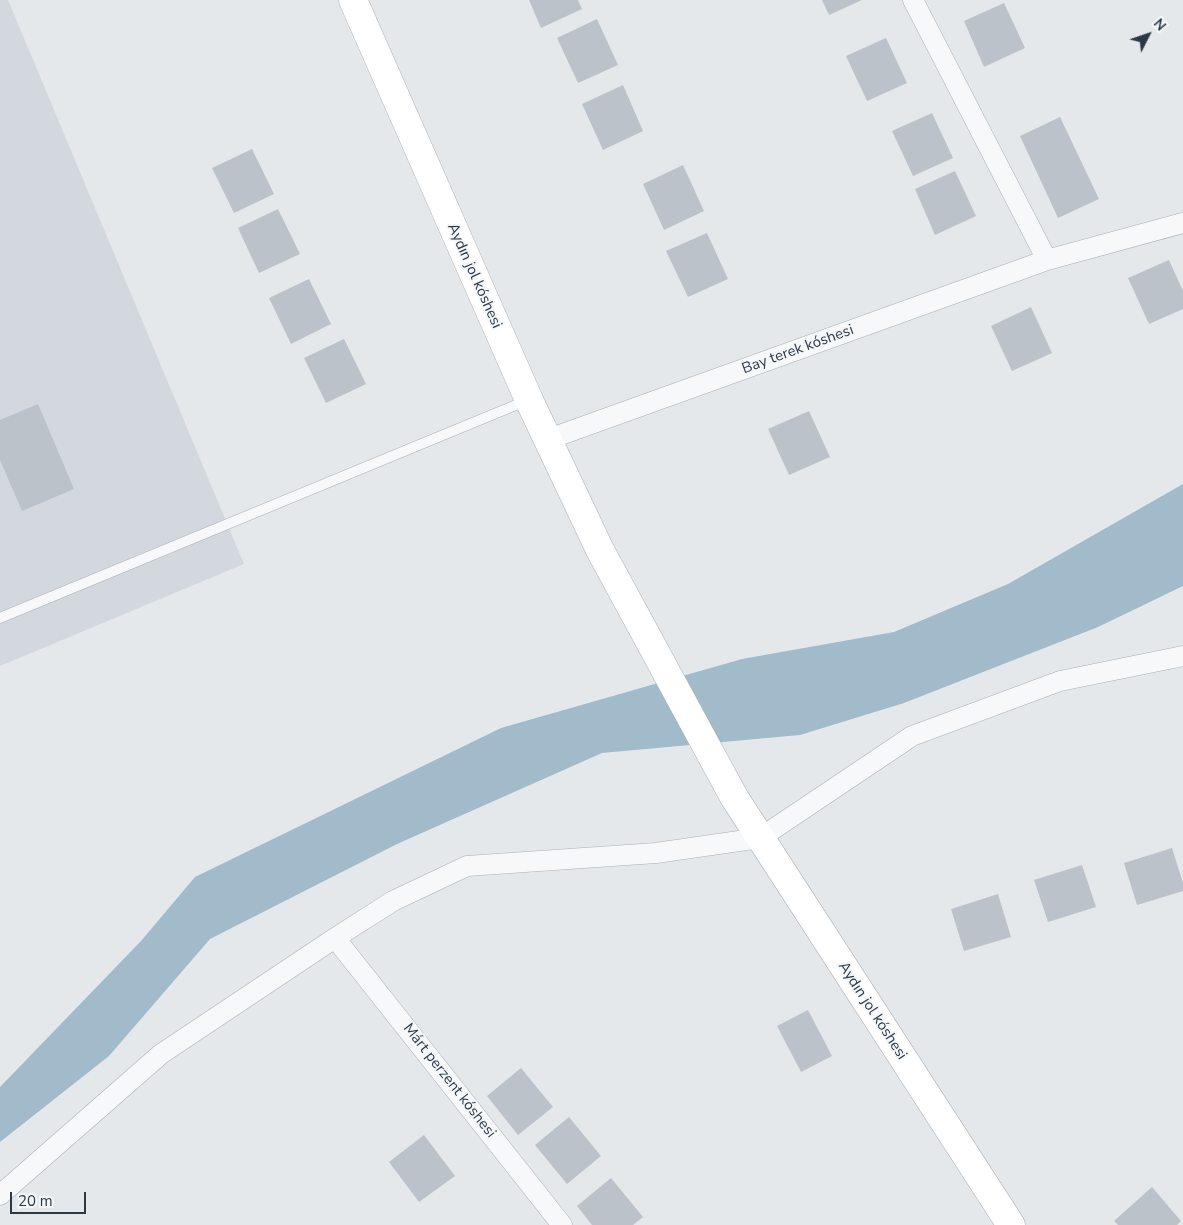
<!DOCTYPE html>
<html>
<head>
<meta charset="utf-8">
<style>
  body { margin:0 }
  #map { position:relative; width:1183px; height:1225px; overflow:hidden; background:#e4e8eb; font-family:"Nunito Sans",sans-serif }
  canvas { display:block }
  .north { position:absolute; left:1123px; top:10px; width:50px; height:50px; -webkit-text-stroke:4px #f4f7f9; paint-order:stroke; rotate:49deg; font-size:14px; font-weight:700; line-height:20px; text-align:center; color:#2c3844 }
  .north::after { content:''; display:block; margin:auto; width:18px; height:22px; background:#2c3844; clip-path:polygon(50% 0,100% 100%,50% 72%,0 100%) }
  .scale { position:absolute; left:10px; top:1192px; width:76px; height:22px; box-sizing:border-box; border:2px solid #2c3844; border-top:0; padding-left:6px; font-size:15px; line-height:18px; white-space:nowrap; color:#2c3844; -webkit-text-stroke:4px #f4f7f9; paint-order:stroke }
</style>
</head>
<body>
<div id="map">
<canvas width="1183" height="1225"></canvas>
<div class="north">N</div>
<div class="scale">20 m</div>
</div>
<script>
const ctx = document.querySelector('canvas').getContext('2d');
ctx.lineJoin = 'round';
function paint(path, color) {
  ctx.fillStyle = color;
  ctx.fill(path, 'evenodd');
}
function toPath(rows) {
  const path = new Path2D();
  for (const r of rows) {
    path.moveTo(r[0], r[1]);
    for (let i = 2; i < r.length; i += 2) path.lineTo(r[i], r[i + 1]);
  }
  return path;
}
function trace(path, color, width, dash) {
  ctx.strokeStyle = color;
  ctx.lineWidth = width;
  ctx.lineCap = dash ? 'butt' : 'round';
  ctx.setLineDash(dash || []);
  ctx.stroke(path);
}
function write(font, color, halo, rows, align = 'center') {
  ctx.font = font + ' "Nunito Sans",sans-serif';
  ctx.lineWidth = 4;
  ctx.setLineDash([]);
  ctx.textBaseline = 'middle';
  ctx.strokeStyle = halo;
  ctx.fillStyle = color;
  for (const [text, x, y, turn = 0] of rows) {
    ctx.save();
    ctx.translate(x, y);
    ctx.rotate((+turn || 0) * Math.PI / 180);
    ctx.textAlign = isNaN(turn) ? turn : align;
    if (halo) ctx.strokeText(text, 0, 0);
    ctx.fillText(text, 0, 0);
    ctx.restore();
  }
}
paint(toPath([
  [0,0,8,0,244,564,0,666]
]), '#d2d8dd');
paint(toPath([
  [1183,484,1183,586,1098,627,904,703,800,735,602,753,397,844,210,939,109,1056,0,1142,0,1087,141,941,195,877,501,728,742,659,894,632,1008,584]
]), '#a1bbca');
paint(toPath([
  [529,0,578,0,582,9,541,28],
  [822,0,862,0,829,15],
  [1004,3,1025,48,984,67,964,21],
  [597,19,618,65,578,83,557,38],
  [886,38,907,83,867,101,846,56],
  [623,85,643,131,603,150,582,104],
  [932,113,953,158,913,176,892,131],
  [1060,117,1099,199,1058,218,1020,136],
  [252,149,274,194,234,213,212,168],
  [683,165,704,211,664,230,643,184],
  [955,171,976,216,935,235,915,189],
  [278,209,300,254,259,273,238,228],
  [707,233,728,279,688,297,666,251],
  [1169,260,1183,291,1183,309,1149,324,1128,278],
  [309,279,331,324,291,344,269,298],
  [1031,307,1052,353,1012,371,991,326],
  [344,339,366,384,326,403,304,358],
  [38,404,74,489,22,511,0,460,0,420],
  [809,411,830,457,789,475,768,429],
  [1172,848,1183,883,1183,891,1137,905,1124,863],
  [1082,865,1096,907,1048,922,1034,880],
  [998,894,1011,937,964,951,951,909],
  [808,1010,832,1056,801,1072,777,1026],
  [521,1068,553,1107,518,1135,487,1096],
  [569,1117,601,1156,567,1184,535,1145],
  [424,1135,455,1176,419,1202,389,1162],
  [611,1178,643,1217,633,1225,592,1225,577,1206],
  [1152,1187,1181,1221,1177,1225,1118,1225,1114,1221]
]), '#bbc2c9');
const lane = toPath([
  [0,618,528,400]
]);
const street = toPath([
  [913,0,1047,260],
  [549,439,1047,260,1183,223],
  [335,938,562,1225],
  [0,1195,161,1054,335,938,393,901,467,866,656,853,760,838,912,736,1060,681,1183,656]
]);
const secondary = toPath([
  [353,0,529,400,600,550,734,797,1011,1225]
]);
trace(lane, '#a9b0b6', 11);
trace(street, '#a9b0b6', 21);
trace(secondary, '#a9b0b6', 29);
trace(lane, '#f7f8fa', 10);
trace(street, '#f7f8fa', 20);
trace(secondary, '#fff', 28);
write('15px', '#2c3844', '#f4f7f9', [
  ["Aydın jol kóshesi",474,276,66],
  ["Bay terek kóshesi",798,350,-20],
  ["Aydın jol kóshesi",872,1011,57],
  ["Márt perzent kóshesi",449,1081,52]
]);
</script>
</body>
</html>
